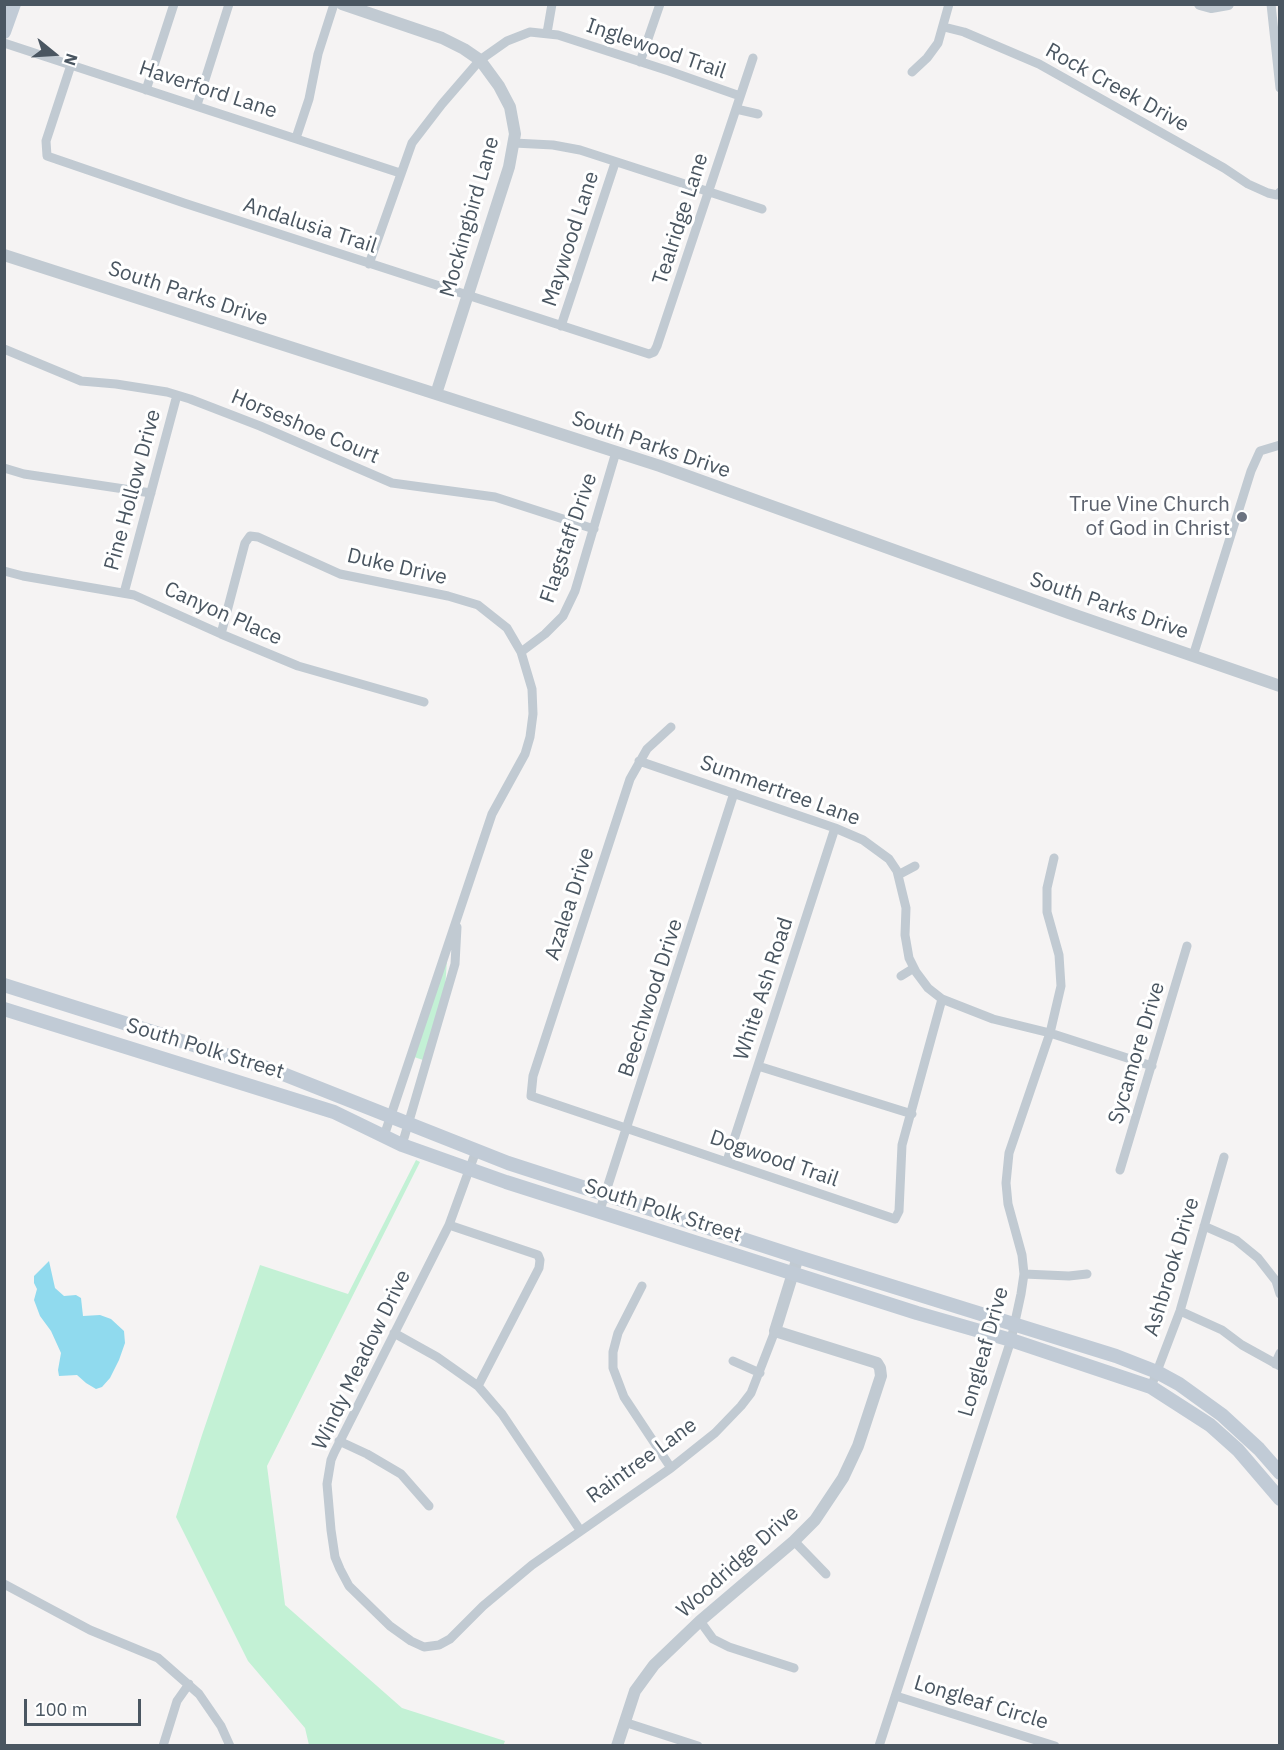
<!DOCTYPE html>
<html>
<head>
<meta charset="utf-8">
<style>
  body { margin:0 }
  #map { position:relative; width:1284px; height:1750px; overflow:hidden; background:#f5f3f3; font-family:"IBM Plex Sans",sans-serif }
  canvas { display:block }
  .frame { position:absolute; inset:0; border:6px solid #4a5661; pointer-events:none }
  .north { position:absolute; left:24px; top:24px; width:60px; height:60px; -webkit-text-stroke:4px #fff; paint-order:stroke; rotate:108deg; font-size:16px; font-weight:700; line-height:24px; text-align:center; color:#4a5661 }
  .north::after { content:''; display:block; margin:auto; width:21px; height:27px; background:#4a5661; clip-path:polygon(50% 0,100% 100%,50% 72%,0 100%) }
  .scale { position:absolute; left:24px; top:1699px; width:117px; height:27px; box-sizing:border-box; border:3px solid #4a5661; border-top:0; padding-left:8px; font-size:18px; line-height:21px; white-space:nowrap; color:#4a5661; -webkit-text-stroke:4px #fff; paint-order:stroke }
</style>
</head>
<body>
<div id="map">
<canvas width="1284" height="1750"></canvas>
<div class="frame"></div>
<div class="north">N</div>
<div class="scale">100 m</div>
</div>
<script>
const ctx = document.querySelector('canvas').getContext('2d');
ctx.lineJoin = 'round';
function paint(path, color) {
  ctx.fillStyle = color;
  ctx.fill(path, 'evenodd');
}
function toPath(rows) {
  const path = new Path2D();
  for (const r of rows) {
    path.moveTo(r[0], r[1]);
    for (let i = 2; i < r.length; i += 2) path.lineTo(r[i], r[i + 1]);
  }
  return path;
}
function trace(path, color, width, dash) {
  ctx.strokeStyle = color;
  ctx.lineWidth = width;
  ctx.lineCap = dash ? 'butt' : 'round';
  ctx.setLineDash(dash || []);
  ctx.stroke(path);
}
function write(font, color, halo, rows, align = 'center') {
  ctx.font = font + ' "IBM Plex Sans",sans-serif';
  ctx.lineWidth = 6;
  ctx.setLineDash([]);
  ctx.textBaseline = 'middle';
  ctx.strokeStyle = halo;
  ctx.fillStyle = color;
  for (const [text, x, y, turn = 0] of rows) {
    ctx.save();
    ctx.translate(x, y);
    ctx.rotate((+turn || 0) * Math.PI / 180);
    ctx.textAlign = isNaN(turn) ? turn : align;
    if (halo) ctx.strokeText(text, 0, 0);
    ctx.fillText(text, 0, 0);
    ctx.restore();
  }
}
paint(toPath([
  [447,960,445,989,423,1060,414,1057],
  [416,1160,420,1162,267,1466,285,1605,402,1708,505,1741,503,1746,309,1745,305,1728,248,1661,176,1517,202,1435,260,1265,348,1294]
]), '#c3f1d5');
paint(toPath([
  [49,1261,55,1288,64,1296,76,1295,81,1298,83,1316,100,1315,111,1319,124,1331,125,1343,119,1360,110,1378,102,1387,96,1389,86,1383,77,1375,59,1376,58,1370,61,1353,51,1331,40,1316,34,1300,37,1289,34,1283,34,1276]
]), '#90daee');
trace(toPath([
  [1271,4,1280,88],
  [944,27,964,32,1039,64,1224,168,1248,184,1268,193,1277,195,1280,192],
  [547,33,552,4],
  [4,43,400,173],
  [640,62,660,4],
  [71,65,46,141,47,156,184,203,649,354,654,352,657,346,753,58],
  [912,72,927,58,938,43,949,4],
  [146,90,174,4],
  [197,105,229,4],
  [736,109,758,114],
  [296,138,309,99,318,54,334,4],
  [514,143,553,145,580,150,762,209],
  [369,264,412,143,442,104,480,60,507,41,530,32,558,35,669,71,740,96],
  [561,326,615,163],
  [4,349,81,381,116,384,167,392,190,399,260,426,392,483,495,497,594,529],
  [4,468,24,474,151,493],
  [4,571,23,576,134,595,221,634,298,666,424,702],
  [124,593,177,395],
  [221,634,245,543,250,536,258,537,340,574,448,596,478,605,507,628,521,652,532,689,533,714,530,737,525,754,492,814,384,1136],
  [521,652,545,634,563,616,575,591,616,452],
  [1193,656,1251,471,1260,451,1280,445],
  [671,727,647,749,630,779,533,1076,531,1096,895,1219,899,1211,902,1145,942,999],
  [639,761,835,828,863,840,889,859,897,871,906,908,905,935,909,958,916,972,928,988,942,999,993,1019,1050,1033,1152,1066],
  [898,875,915,866],
  [901,976,914,968],
  [758,1066,912,1114],
  [402,1145,455,964,457,927],
  [476,1151,449,1225,334,1453,331,1460,327,1484,331,1530,335,1557,340,1569,349,1586,390,1626,411,1641,424,1647,439,1645,450,1639,483,1606,532,1565,671,1468,715,1433,741,1406,751,1393,775,1331],
  [727,1161,835,828],
  [1120,1170,1187,946],
  [599,1213,734,793],
  [449,1225,538,1255,540,1260,539,1268,478,1386],
  [1204,1226,1236,1240,1258,1258,1276,1281,1280,1294],
  [1024,1274,1069,1276,1087,1274],
  [642,1286,618,1333,613,1352,613,1368,624,1397,671,1468],
  [1180,1311,1222,1330,1242,1345,1280,1366],
  [394,1333,437,1357,478,1386,502,1414,580,1530],
  [733,1361,760,1373],
  [1275,1364,1280,1353],
  [1151,1387,1180,1311,1224,1157],
  [339,1441,367,1454,401,1474,429,1506],
  [794,1541,826,1574],
  [4,1584,90,1630,158,1658,199,1694,221,1726,230,1746],
  [700,1621,713,1639,729,1647,794,1668],
  [896,1696,1055,1746],
  [624,1722,698,1746],
  [163,1746,177,1701,189,1684],
  [879,1746,1011,1340,1021,1294,1024,1274,1022,1255,1008,1204,1006,1183,1009,1153,1050,1033,1061,986,1059,955,1047,912,1047,888,1054,858]
]), '#c1cad2', 9);
trace(toPath([
  [342,4,442,38,464,49,480,60,499,86,510,107,515,134,509,167,436,394],
  [1200,4,1211,7,1228,4],
  [4,255,660,466,1069,613,1280,686],
  [617,1746,635,1691,654,1665,700,1621,794,1541,815,1520,843,1478,858,1446,881,1376,880,1368,877,1363,775,1331,798,1257]
]), '#c1cad2', 12);
trace(toPath([
  [4,32,14,4],
  [4,985,273,1070,508,1163,798,1257,1116,1356,1157,1372,1179,1384,1222,1415,1259,1449,1280,1473],
  [4,1009,334,1112,402,1145,506,1182,917,1313,1011,1340,1151,1387,1210,1425,1238,1450,1280,1499]
]), '#c1cbd6', 14);
for (const [x, y, r, color] of [
  [1242,517,6,"#6b7280"]
]) {
  const dot = new Path2D();
  dot.arc(x, y, r, 0, 2 * Math.PI);
  ctx.fillStyle = color;
  ctx.fill(dot);
  trace(dot, '#fff', 2);
}
write('21px', '#4a5661', '#fff', [
  ["Inglewood Trail",656,49,19],
  ["Rock Creek Drive",1117,88,29],
  ["Haverford Lane",208,90,18],
  ["Mockingbird Lane",470,217,-74],
  ["Tealridge Lane",681,219,-72],
  ["Andalusia Trail",310,226,18],
  ["Maywood Lane",571,239,-72],
  ["South Parks Drive",188,294,18],
  ["Horseshoe Court",305,427,23],
  ["South Parks Drive",651,445,19],
  ["Pine Hollow Drive",133,490,-75],
  ["Flagstaff Drive",569,538,-71],
  ["Duke Drive",397,567,13],
  ["South Parks Drive",1109,606,19],
  ["Canyon Place",223,614,24],
  ["Summertree Lane",780,791,20],
  ["Azalea Drive",570,904,-72],
  ["White Ash Road",764,989,-72],
  ["Beechwood Drive",651,998,-72],
  ["South Polk Street",205,1049,17],
  ["Sycamore Drive",1137,1053,-73],
  ["Dogwood Trail",774,1159,19],
  ["South Polk Street",663,1211,18],
  ["Ashbrook Drive",1172,1267,-73],
  ["Longleaf Drive",984,1352,-74],
  ["Windy Meadow Drive",362,1360,-64],
  ["Raintree Lane",642,1461,-36],
  ["Woodridge Drive",738,1562,-42],
  ["Longleaf Circle",981,1703,17]
]);
write('21px', '#5b616d', '#fff', [
  ["True Vine Church",1230,505],
  ["of God in Christ",1230,529]
], 'right');
</script>
</body>
</html>
